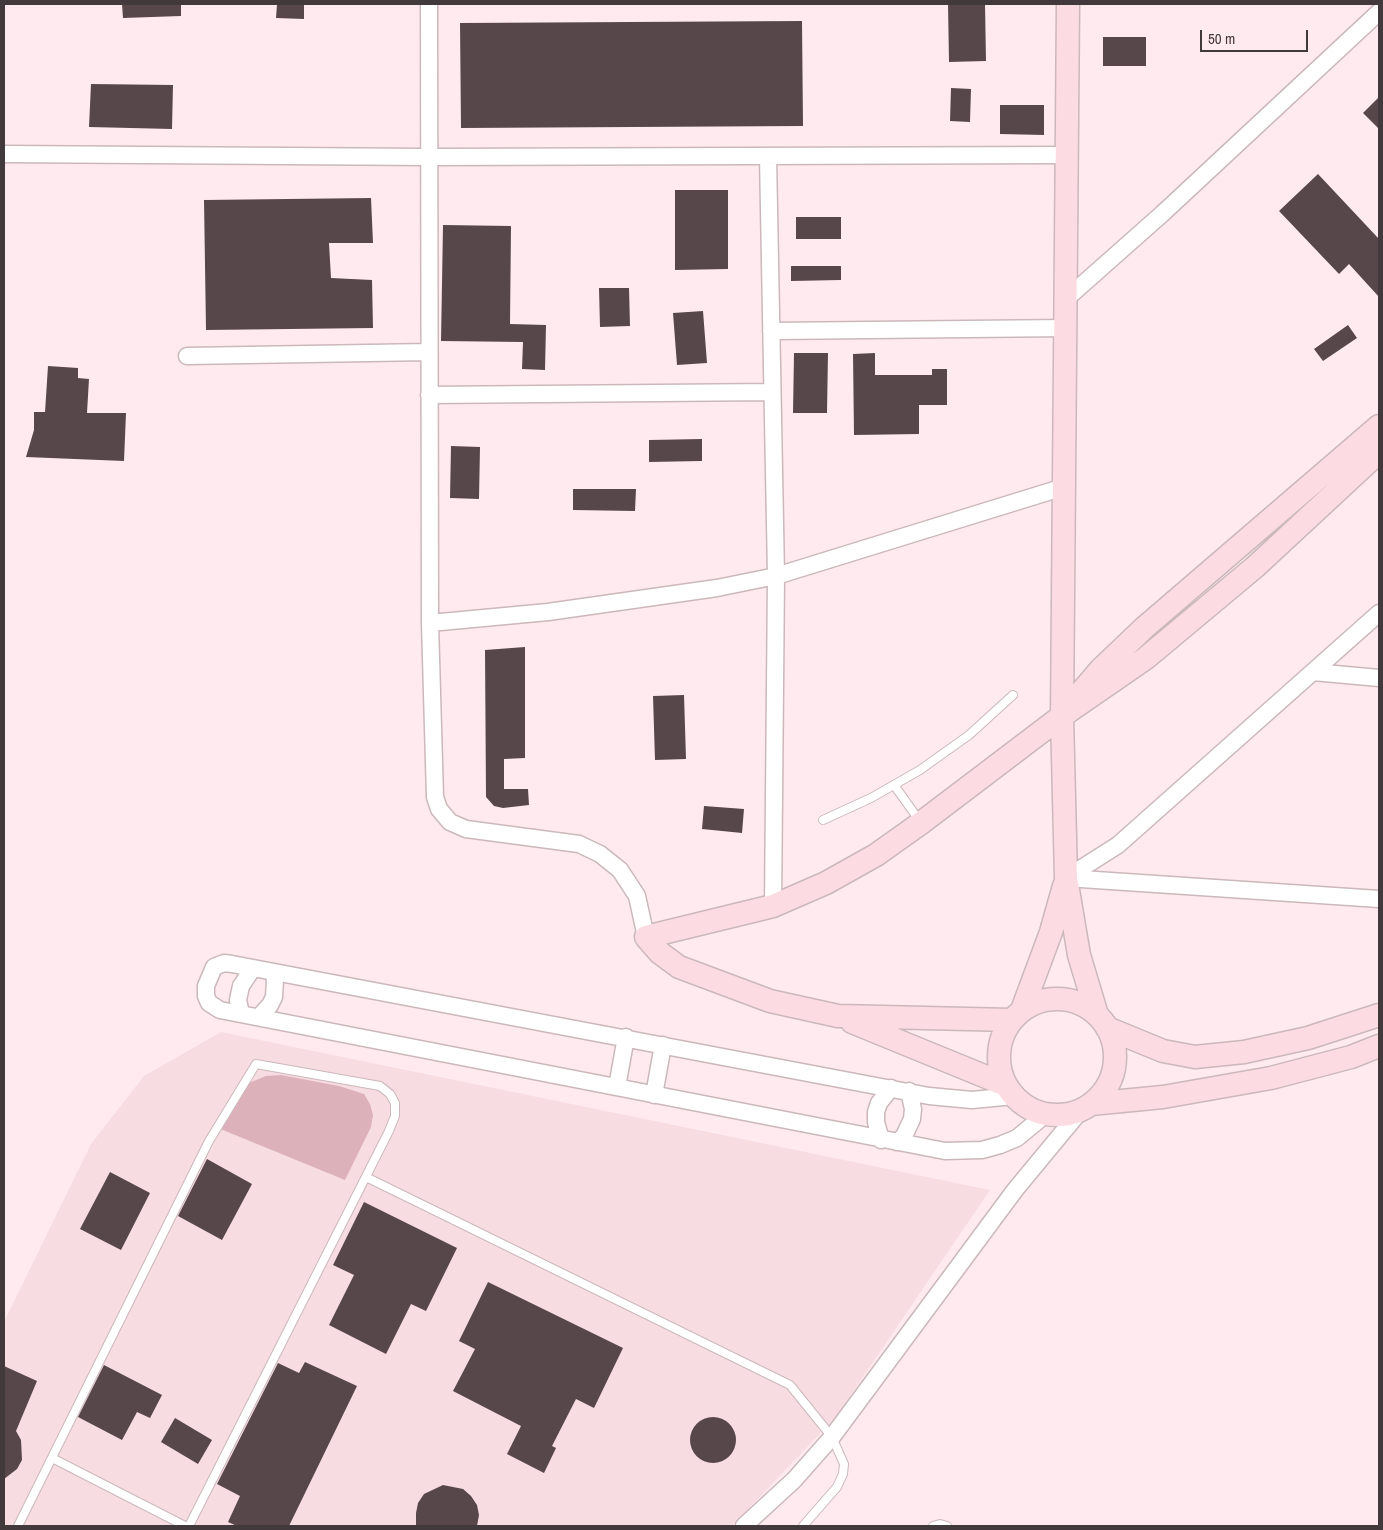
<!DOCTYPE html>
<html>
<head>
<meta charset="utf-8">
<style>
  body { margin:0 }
  #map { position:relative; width:1383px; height:1530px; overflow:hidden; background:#ffebef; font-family:"Archivo Narrow",sans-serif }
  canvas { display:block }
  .frame { position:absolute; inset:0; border:5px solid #41393b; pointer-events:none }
  .scale { position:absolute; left:1200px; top:30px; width:108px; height:22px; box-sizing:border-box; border:2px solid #41393b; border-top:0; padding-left:6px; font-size:15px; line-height:18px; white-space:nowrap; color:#41393b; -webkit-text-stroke:4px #ffebef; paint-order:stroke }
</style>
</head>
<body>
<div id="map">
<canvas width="1383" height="1530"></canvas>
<div class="frame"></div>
<div class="scale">50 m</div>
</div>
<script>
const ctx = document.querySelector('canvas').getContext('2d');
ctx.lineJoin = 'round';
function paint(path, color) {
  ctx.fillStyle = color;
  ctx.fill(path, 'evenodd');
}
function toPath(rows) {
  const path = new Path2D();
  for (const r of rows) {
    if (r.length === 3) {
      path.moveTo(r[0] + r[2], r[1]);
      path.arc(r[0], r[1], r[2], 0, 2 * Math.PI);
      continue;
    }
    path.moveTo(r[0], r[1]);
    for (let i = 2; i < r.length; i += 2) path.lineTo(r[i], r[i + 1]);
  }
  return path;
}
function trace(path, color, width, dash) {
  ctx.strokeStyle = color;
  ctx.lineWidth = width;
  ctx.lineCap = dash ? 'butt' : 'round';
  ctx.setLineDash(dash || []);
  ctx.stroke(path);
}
paint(toPath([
  [221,1032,990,1190,835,1418,732,1526,4,1526,4,1322,91,1144,144,1076]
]), '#f7dce2');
paint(toPath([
  [281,1075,339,1086,364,1094,370,1104,373,1115,371,1127,345,1180,218,1128,244,1085,266,1076]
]), '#ddb1ba');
paint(toPath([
  [122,4,181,4,181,16,123,18],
  [277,4,304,4,304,19,276,18],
  [948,4,985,4,986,61,949,62],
  [802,21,803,126,461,128,460,23],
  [1103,37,1146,37,1146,66,1103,66],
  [91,84,173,85,172,129,89,127],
  [951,88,971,89,970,122,950,121],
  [1379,97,1379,129,1363,113],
  [1000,105,1044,105,1044,135,1000,134],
  [1318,174,1379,239,1379,297,1349,264,1339,274,1279,211],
  [675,190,728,190,728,269,675,270],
  [371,198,373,243,329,243,331,278,372,280,373,328,206,330,204,200],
  [796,217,841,217,841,239,796,239],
  [443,225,511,226,510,324,546,325,545,370,522,369,523,342,441,341],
  [791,266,841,266,841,280,791,281],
  [599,288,629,288,630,326,600,327],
  [703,311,707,363,677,365,673,313],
  [1348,325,1357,338,1323,361,1314,349],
  [794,353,828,353,827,413,793,413],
  [875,353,875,375,932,375,932,369,947,369,947,405,919,405,919,434,854,435,853,354],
  [48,366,78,368,78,378,89,379,87,413,126,413,124,461,26,457,34,430,34,412,45,412],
  [702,439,702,461,649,462,649,440],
  [451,446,480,447,479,499,450,498],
  [573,489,636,489,635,511,573,510],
  [525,647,525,758,504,759,504,789,528,789,529,805,503,808,494,806,486,797,485,650],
  [684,695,686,759,655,760,653,696],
  [704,806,744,809,742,833,702,829],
  [207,1159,252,1184,222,1240,178,1216],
  [110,1172,150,1193,121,1250,80,1229],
  [364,1202,457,1248,426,1311,411,1304,386,1354,329,1325,354,1275,333,1265],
  [488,1282,623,1348,594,1408,576,1399,552,1446,556,1448,544,1473,507,1454,521,1426,453,1391,475,1349,459,1341],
  [305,1362,357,1386,289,1526,237,1526,228,1522,240,1496,217,1484,278,1363,299,1373],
  [104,1365,162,1395,150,1418,137,1412,122,1440,78,1417],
  [4,1366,37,1381,16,1431,21,1440,22,1460,17,1469,4,1479],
  [713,1440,23],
  [175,1418,212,1440,198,1464,161,1442],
  [443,1485,463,1489,471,1496,477,1505,479,1515,477,1526,416,1526,416,1513,418,1503,424,1494]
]), '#57474a');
const lane = toPath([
  [894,785,919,820],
  [823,820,871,798,920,770,969,735,1013,695],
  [366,1177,790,1385,832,1437,844,1464,843,1474,837,1487,803,1526],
  [52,1458,185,1526],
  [18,1526,209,1141,256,1064,380,1086,390,1094,395,1103,395,1116,389,1131,189,1526],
  [933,1526,940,1524,947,1526]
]);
const street = toPath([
  [429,4,430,623,435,797,439,809,450,822,466,829,579,844,600,854,620,870,637,896,646,937],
  [4,154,428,157,1068,155],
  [768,156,776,576,773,906],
  [1066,299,1162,214,1379,12],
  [771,331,1067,328],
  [187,356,429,352],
  [429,395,772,392],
  [430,623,548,612,717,588,776,576,1064,487],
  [1313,672,1379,678],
  [1066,878,1118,845,1379,613],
  [1066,878,1379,899],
  [241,1014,238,1000,241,986,253,968],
  [259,1017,270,1005,274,997,275,980,273,972],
  [617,1087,626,1037],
  [654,1095,663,1045],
  [1014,1096,972,1100,929,1096,232,964,224,963,214,967,206,986,206,996,209,1003,220,1010,945,1151,982,1150,1000,1145,1017,1138,1046,1114],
  [881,1140,876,1122,876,1112,879,1103,891,1088],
  [897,1142,904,1136,912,1119,913,1109,909,1091],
  [744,1526,794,1480,832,1437,1015,1190,1082,1109]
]);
const secondary = toPath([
  [1068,4,1062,716,1066,878,1079,955,1097,1015],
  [1077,697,1101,669,1144,628,1379,426],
  [1057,1057,58],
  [1022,1010,1051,932,1064,886],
  [1012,1020,838,1016,770,1001,679,967,660,953,646,937,773,906,826,883,876,855,921,823,1062,716,1146,658,1255,567,1379,452],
  [852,1022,1006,1085],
  [1107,1028,1163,1051,1195,1057,1244,1052,1308,1038,1379,1015],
  [1091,1104,1163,1097,1271,1078,1351,1057,1379,1046]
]);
trace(lane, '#cbb8bb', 10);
trace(street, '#cbb8bb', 19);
trace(secondary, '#cbb8bb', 25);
trace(lane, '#fff', 8);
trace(street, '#fff', 16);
trace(secondary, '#fddbe3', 22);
</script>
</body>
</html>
